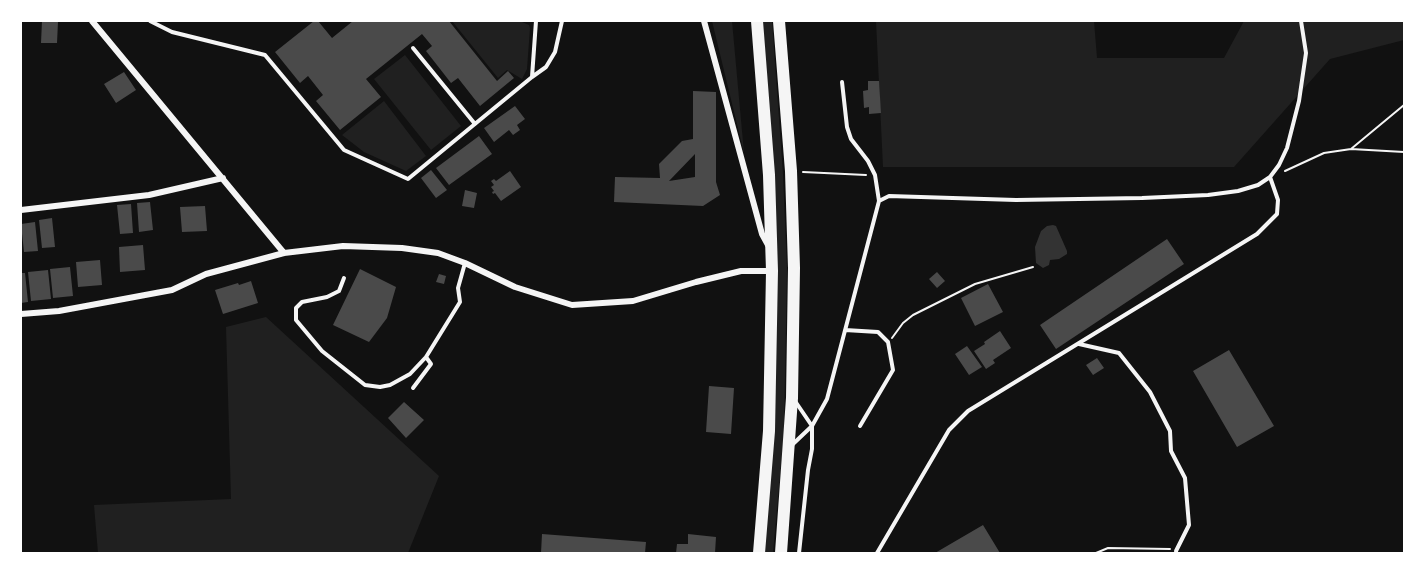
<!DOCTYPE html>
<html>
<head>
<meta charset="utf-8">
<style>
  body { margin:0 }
  #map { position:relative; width:1425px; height:574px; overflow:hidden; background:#111; font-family:Montserrat,sans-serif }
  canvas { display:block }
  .frame { position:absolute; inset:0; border:22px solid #fff; pointer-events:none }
</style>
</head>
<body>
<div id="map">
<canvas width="1425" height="574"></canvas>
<div class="frame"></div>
</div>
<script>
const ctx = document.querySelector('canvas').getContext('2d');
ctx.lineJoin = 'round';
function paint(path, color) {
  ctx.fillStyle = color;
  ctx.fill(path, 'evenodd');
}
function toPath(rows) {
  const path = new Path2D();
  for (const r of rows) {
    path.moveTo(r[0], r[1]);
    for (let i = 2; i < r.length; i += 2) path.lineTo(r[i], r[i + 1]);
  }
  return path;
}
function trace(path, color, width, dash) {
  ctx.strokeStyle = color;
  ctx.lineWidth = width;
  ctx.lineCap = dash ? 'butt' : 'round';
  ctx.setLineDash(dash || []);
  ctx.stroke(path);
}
paint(toPath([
  [452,21,510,21,522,22,529,25,530,28,527,69,522,79,507,70,498,78],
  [712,21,732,21,744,153],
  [763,21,772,21,783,174,787,269,784,431,773,553,764,553,774,430,778,270,774,175],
  [876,21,1094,21,1097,58,1224,58,1244,21,1404,21,1404,40,1330,59,1234,167,883,167],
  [405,55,461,126,431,150,374,79],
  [384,101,426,156,406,171,364,152,342,135],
  [266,317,439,476,408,553,98,553,94,505,231,499,226,327]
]), '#202020');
paint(toPath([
  [1053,225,1056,226,1067,251,1067,254,1059,259,1050,260,1049,265,1043,268,1036,263,1035,247,1041,231,1047,226]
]), '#333');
paint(toPath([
  [42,21,58,22,57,43,41,43],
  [314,21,318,21,332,38,353,21,449,21,497,81,508,71,514,78,480,106,458,78,451,83,426,51,432,46,422,34,366,79,381,97,340,130,316,101,323,95,308,76,300,83,275,52],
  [124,72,136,90,116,103,104,84],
  [868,81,879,81,881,113,869,114,869,107,864,108,863,91,868,90],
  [693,91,716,92,716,182,720,195,703,206,614,202,615,177,660,178,659,164,682,141,693,139],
  [695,154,695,177,669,181],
  [515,106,525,119,517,125,520,130,513,135,509,130,494,142,484,128],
  [479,136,492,154,449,185,436,168],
  [431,170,447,190,436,198,421,178],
  [510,171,521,187,501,201,495,193,493,194,492,192,494,191,491,187,494,185,491,181,494,179,496,181],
  [465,190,477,193,474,208,462,206],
  [150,202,153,230,139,232,137,203],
  [131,204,133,233,120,234,117,205],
  [205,206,207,231,182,232,180,207],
  [52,218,55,247,42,248,39,220],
  [35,222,38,251,24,252,21,224],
  [1167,239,1184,264,1056,349,1040,325],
  [143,245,145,270,120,272,119,247],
  [100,260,102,285,78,287,76,262],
  [70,267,73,296,53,298,50,269],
  [360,269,396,287,387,318,369,342,333,325],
  [48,270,51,299,31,301,28,272],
  [937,272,945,281,937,288,929,279],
  [21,273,25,273,28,302,21,303],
  [439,274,446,276,444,284,436,282],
  [251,281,258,303,223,314,215,290,238,283,239,285],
  [988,284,1003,312,975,326,961,298],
  [1000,331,1011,348,993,360,995,363,986,369,974,351,985,344,984,342],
  [967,346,982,367,969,375,955,354],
  [1229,350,1274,426,1237,447,1193,371],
  [1097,358,1104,368,1093,375,1086,365],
  [709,386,734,388,731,434,706,432],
  [404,402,424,420,406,438,388,418],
  [983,525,1000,553,935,553],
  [542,534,646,542,645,553,541,553],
  [688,534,716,537,715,553,676,553,677,544,688,544]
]), '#4a4a4a');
trace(toPath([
  [1351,149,1404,105],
  [1285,171,1324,153,1351,149,1404,152],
  [803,172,866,175],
  [892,338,903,323,913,315,975,284,1033,267],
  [1096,553,1108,548,1170,549]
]), '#f5f5f5', 2);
trace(toPath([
  [150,21,172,32,265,55,344,150,408,179,532,77,536,21],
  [413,48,475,124],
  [532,77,546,67,555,52,562,21],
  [879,201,889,196,1016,200,1142,198,1208,195,1238,191,1258,185,1270,177,1279,165,1287,148,1299,101,1306,53,1301,21],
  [344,278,339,291,327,297,302,302,296,308,296,320,322,351,365,385,380,387,390,385,410,374,426,357],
  [845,330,878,332,888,342,893,370,860,426],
  [1079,344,1119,353,1150,392,1170,431,1171,451,1185,478,1189,525,1176,551],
  [413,388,431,364,426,357,460,302,458,288,465,263],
  [795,401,812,426,812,449,808,470,799,553],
  [793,444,812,426,827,399,879,201,875,175,868,161,851,139,847,127,842,82],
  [877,553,949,430,968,411,1257,234,1277,214,1278,200,1270,177]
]), '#f5f5f5', 4);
trace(toPath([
  [92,21,284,253],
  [704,21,762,234,768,245],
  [21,210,149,195,223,178],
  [21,314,59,311,172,290,206,274,284,253,343,246,402,248,438,253,465,263,515,287,572,305,633,301,696,282,741,271,772,271]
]), '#f5f5f5', 6);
trace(toPath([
  [757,21,769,175,772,271,769,431,759,553],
  [779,21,791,171,794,268,792,398,781,553]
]), '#f5f5f5', 12);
</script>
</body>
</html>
